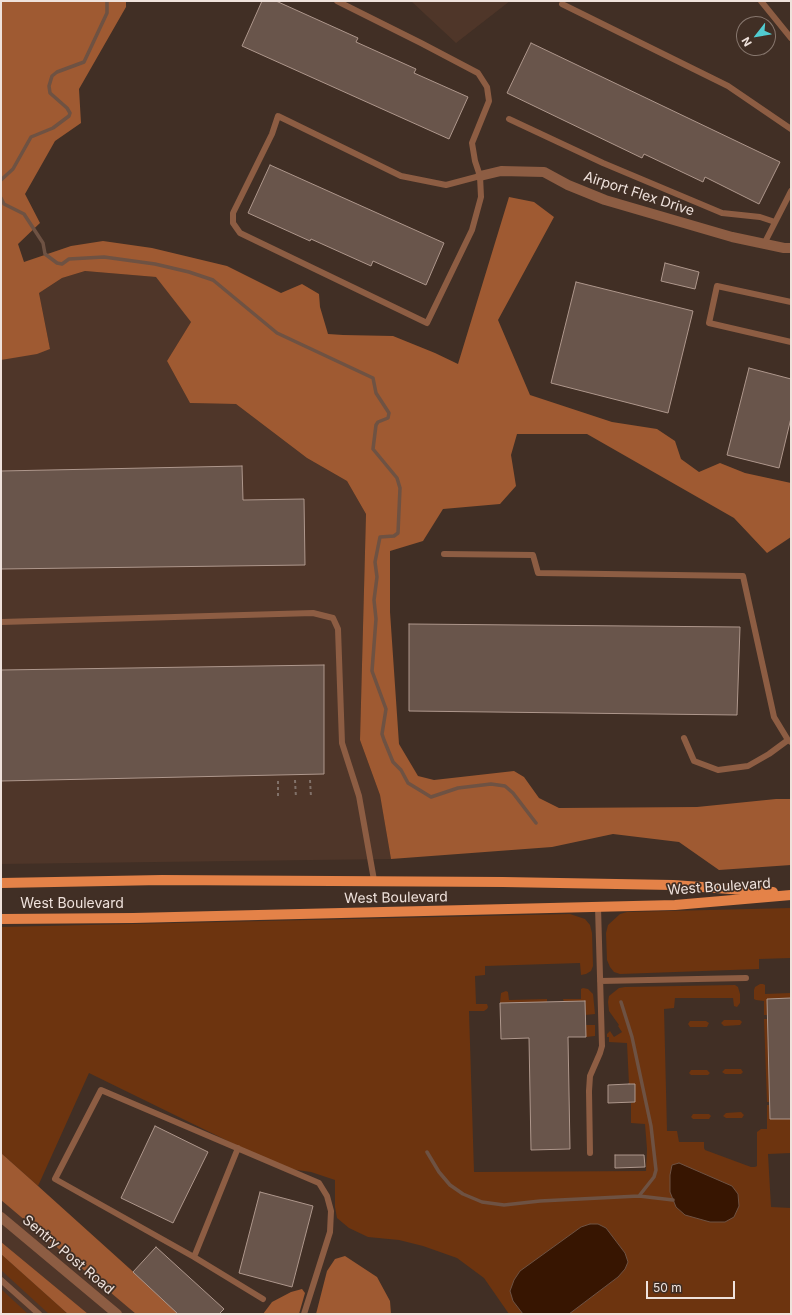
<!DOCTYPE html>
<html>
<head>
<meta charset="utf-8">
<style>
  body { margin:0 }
  #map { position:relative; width:792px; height:1315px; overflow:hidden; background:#412f25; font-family:Inter,sans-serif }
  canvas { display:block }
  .frame { position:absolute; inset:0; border:2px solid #efe2dc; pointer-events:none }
  .north { position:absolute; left:736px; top:16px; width:40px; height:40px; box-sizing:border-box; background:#412f25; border:1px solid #87776e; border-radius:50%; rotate:239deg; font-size:11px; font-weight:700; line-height:16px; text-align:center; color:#efe2dc }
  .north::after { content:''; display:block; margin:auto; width:14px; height:18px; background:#51ccd1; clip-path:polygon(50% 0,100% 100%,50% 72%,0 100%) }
  .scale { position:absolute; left:646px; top:1281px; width:89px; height:18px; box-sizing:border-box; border:2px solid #efe2dc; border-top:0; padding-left:5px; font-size:12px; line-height:14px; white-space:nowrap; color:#efe2dc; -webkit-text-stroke:3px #412f25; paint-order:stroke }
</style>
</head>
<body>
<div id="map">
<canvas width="792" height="1315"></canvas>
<div class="frame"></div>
<div class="north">N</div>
<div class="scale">50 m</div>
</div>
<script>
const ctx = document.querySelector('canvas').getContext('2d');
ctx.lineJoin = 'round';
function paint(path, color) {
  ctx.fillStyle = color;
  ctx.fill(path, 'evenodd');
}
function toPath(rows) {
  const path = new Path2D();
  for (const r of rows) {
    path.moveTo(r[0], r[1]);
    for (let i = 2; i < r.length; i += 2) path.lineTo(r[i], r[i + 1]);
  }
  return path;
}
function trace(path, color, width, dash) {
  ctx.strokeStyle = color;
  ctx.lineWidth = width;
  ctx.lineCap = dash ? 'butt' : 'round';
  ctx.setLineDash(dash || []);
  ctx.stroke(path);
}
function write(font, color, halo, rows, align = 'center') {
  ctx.font = font + ' Inter,sans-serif';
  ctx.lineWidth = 3.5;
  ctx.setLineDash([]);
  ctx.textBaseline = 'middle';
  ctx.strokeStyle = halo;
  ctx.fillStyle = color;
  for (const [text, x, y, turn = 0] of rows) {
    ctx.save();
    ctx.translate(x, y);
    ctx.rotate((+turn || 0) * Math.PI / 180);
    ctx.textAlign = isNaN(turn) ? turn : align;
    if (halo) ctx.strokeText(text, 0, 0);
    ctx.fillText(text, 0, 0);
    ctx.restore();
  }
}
paint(toPath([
  [411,1,510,1,456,43],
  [85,271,157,277,191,322,167,361,190,403,236,404,307,458,347,481,366,514,360,740,380,795,391,859,1,864,1,360,50,349,39,293,62,278],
  [1,1174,154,1314,1,1314]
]), '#4f3629');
paint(toPath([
  [791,908,791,958,759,959,759,969,620,974,614,972,610,967,607,960,606,933,608,925,620,914,627,912],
  [570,914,585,919,590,925,592,933,593,966,591,971,586,974,581,975,580,963,485,966,485,975,475,976,476,1004,487,1004,488,1007,487,1009,484,1011,469,1011,474,1172,646,1171,647,1149,645,1124,631,1123,631,1103,635,1102,635,1085,629,1084,627,1043,609,1042,609,1037,607,1037,607,1034,610,1031,614,1037,622,1032,618,1026,619,1025,609,1011,608,1002,609,996,619,988,625,987,735,985,738,987,740,994,740,1003,737,1007,734,1006,733,998,675,998,674,1008,664,1009,667,1131,677,1131,679,1142,704,1142,704,1148,705,1150,751,1167,755,1167,757,1166,757,1132,761,1129,767,1129,767,1105,770,1105,770,1119,791,1119,791,1153,768,1154,771,1207,791,1208,791,1314,569,1314,618,1277,628,1262,625,1253,606,1228,598,1224,590,1224,513,1301,523,1314,509,1314,484,1278,457,1258,423,1246,399,1240,368,1237,349,1228,337,1218,335,1207,335,1180,311,1172,283,1168,89,1073,38,1186,1,1153,1,927],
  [760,984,763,984,765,985,765,994,791,993,791,998,767,999,767,1015,764,1015,764,1001,756,1000,754,999,754,990,755,987],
  [583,988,588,989,593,994,595,1014,585,1015,585,1001,564,1002,563,999,581,999,581,989],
  [506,991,508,992,509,1000,547,999,547,1002,500,1003,501,993],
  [764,1019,767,1019,770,1102,767,1102],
  [724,1020,740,1020,742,1022,740,1025,724,1026,721,1023],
  [690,1021,706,1021,709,1023,707,1027,690,1027,688,1024],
  [586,1025,595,1025,595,1036,586,1037],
  [725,1069,741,1069,743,1072,741,1074,725,1074,722,1072],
  [691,1070,707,1070,710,1073,708,1075,691,1075,689,1073],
  [741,1112,744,1115,742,1118,726,1118,723,1116,726,1113],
  [693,1114,709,1114,711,1116,709,1119,693,1119,691,1117],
  [1,1254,68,1314,49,1314,1,1270],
  [1,1289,28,1314,1,1314]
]), '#6d340f');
paint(toPath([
  [1,1,126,1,126,7,79,89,81,123,55,141,25,194,40,223,18,244,24,262,71,246,103,241,152,248,227,266,281,293,302,284,319,294,320,307,328,334,343,335,393,336,435,353,458,364,509,197,534,202,554,217,498,320,530,395,612,422,657,429,675,441,681,459,699,472,720,463,745,473,791,483,791,537,767,553,734,518,587,434,517,434,511,455,516,486,500,504,443,509,423,541,390,551,390,612,399,744,418,776,434,780,514,771,524,777,539,798,559,808,697,807,776,799,791,799,791,865,719,870,679,842,613,834,552,847,391,859,380,795,360,740,366,514,347,481,307,458,236,404,190,403,167,361,191,322,156,277,85,271,62,278,39,293,50,349,37,354,1,360],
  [1,1153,38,1186,180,1314,136,1314,1,1200],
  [1,1242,88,1314,68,1314,1,1254],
  [345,1256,377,1277,390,1301,391,1314,316,1314,327,1271,335,1259],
  [302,1289,305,1293,299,1314,263,1314,272,1302,291,1292]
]), '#9f5a32');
const water = toPath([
  [679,1163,732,1186,738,1194,739,1206,734,1217,725,1222,710,1222,685,1215,676,1207,670,1192,670,1175,672,1165,679,1163],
  [590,1224,598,1224,606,1228,625,1253,628,1262,625,1269,618,1277,569,1314,523,1314,513,1301,510,1291,514,1280,520,1271,581,1227,590,1224]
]);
paint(water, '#371501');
trace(water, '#6e5243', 1);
trace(toPath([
  [1,180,13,169,31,137,53,128,69,116,70,113,67,108,50,93,49,86,52,76,57,72,84,62,107,13,107,1],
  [1,198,4,204,24,214,43,243,45,254,57,263,62,264,69,259,104,257,155,264,189,272,213,280,277,333,373,378,376,393,389,413,388,418,378,422,376,425,373,449,397,478,400,488,398,533,394,536,380,537,375,562,377,577,374,600,376,619,372,671,386,709,382,734,384,740,393,762,401,770,408,783,431,797,458,788,491,784,505,786,513,793,536,823],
  [621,1002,632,1037,651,1126,656,1170,654,1177,639,1196],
  [427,1152,439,1172,450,1185,463,1194,482,1202,504,1205,540,1201,639,1196,673,1200]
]), '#6e5243', 3.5);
const building = toPath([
  [262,1,276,1,358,38,356,42,416,69,414,73,468,97,449,139,242,46,262,1],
  [531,43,780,162,759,204,705,177,703,182,644,154,642,158,507,93,531,43],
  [270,165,444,243,426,285,373,261,371,266,311,239,310,241,248,213,270,165],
  [665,263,699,272,695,289,661,281,665,263],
  [576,282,693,311,668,413,551,383,576,282],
  [749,368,791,379,791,418,779,468,727,455,749,368],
  [242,466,243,500,304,499,305,565,1,569,1,471,242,466],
  [409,624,740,627,737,715,409,711,409,624],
  [324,665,324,774,1,781,1,670,324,665],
  [791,998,791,1119,770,1119,767,999,791,998],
  [585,1001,586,1037,568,1037,570,1149,531,1150,529,1038,501,1039,500,1003,585,1001],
  [629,1084,635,1084,635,1102,608,1103,608,1085,629,1084],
  [155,1126,208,1152,173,1223,121,1198,155,1126],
  [615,1155,644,1155,645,1167,615,1168,615,1155],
  [260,1192,313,1206,292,1287,239,1273,260,1192],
  [156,1247,224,1309,219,1314,178,1314,133,1272,156,1247]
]);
paint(building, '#69554b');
trace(building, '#ae978c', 1);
trace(toPath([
  [295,780,296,798],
  [310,780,311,797],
  [278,781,278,798]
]), '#817169', 2, [3, 3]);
trace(toPath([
  [337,1,421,43,478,73,487,87,489,101,472,143,475,161,480,176,481,197,472,230,427,323,240,233,233,223,233,213,272,134,278,116,401,176,446,185,480,176],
  [761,1,791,38],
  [562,4,728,86,791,129],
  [509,119,603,163,722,213,760,217,775,222],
  [764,244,791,191],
  [791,302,717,286,709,323,791,342],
  [444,554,533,555,538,573,743,576,774,717,788,740,791,742],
  [1,622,313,613,333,618,338,629,342,743,359,796,374,880],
  [684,738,694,761,718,770,748,766,769,754,788,740],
  [600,981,746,978],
  [590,1153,589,1091,590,1076,600,1053,602,1046,598,907],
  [194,1257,238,1148],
  [1,1280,39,1314],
  [263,1299,194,1257,55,1179,101,1090,319,1183,327,1196,331,1211,330,1232,304,1314]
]), '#8d5d43', 6);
trace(toPath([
  [480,176,501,171,544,172,568,185,605,200,732,237,784,248,791,248],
  [1,1217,117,1314]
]), '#8d5d43', 10);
trace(toPath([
  [1,883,162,880,503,882,673,885,773,892],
  [1,919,133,918,675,905,791,895]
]), '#e48248', 10);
write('14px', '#efe2dc', '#412f25', [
  ["Airport Flex Drive",639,194,18],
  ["West Boulevard",719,887,-4],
  ["West Boulevard",396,898,-1],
  ["West Boulevard",72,904],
  ["Sentry Post Road",68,1255,40]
]);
</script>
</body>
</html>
